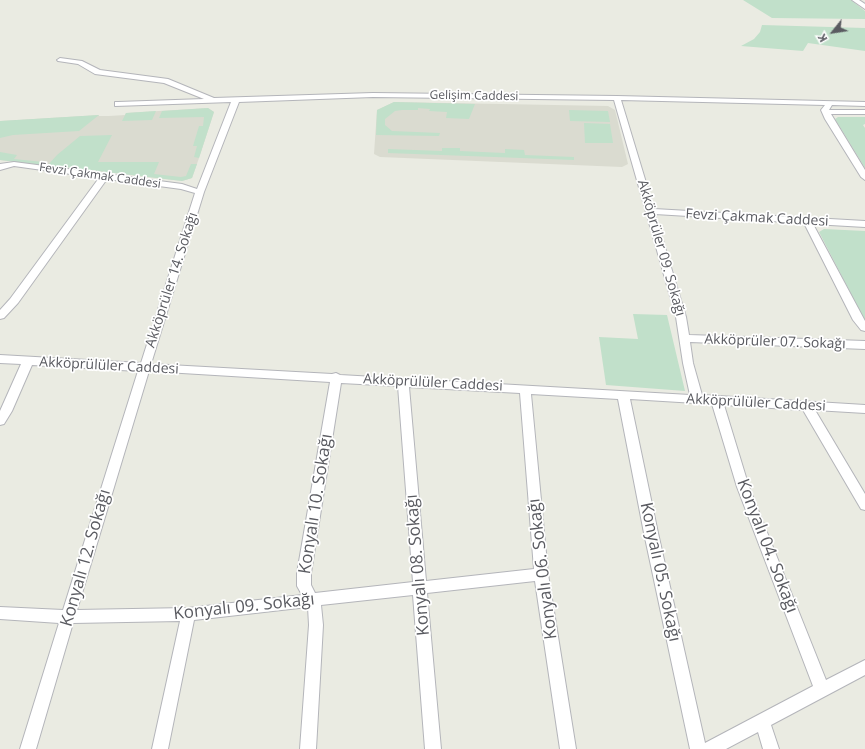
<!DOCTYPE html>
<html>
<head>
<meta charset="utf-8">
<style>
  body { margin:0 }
  #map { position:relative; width:865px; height:749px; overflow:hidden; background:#eaebe2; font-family:"Open Sans",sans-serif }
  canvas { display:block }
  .north { position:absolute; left:813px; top:12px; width:40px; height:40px; -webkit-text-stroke:3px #fff; paint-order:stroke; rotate:240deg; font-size:11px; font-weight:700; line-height:16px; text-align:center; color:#5a5b61 }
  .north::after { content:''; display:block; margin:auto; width:14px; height:18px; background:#5a5b61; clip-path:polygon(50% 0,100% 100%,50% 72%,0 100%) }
</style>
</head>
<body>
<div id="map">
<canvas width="865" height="749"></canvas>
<div class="north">K</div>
</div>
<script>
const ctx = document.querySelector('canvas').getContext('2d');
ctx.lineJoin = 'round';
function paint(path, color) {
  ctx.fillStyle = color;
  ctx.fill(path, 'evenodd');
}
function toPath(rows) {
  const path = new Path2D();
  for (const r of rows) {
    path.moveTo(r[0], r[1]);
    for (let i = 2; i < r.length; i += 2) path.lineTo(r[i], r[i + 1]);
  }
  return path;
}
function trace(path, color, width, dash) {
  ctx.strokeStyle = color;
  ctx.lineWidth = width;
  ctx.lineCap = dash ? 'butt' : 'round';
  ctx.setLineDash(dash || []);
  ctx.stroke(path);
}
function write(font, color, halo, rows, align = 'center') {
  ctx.font = font + ' "Open Sans",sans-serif';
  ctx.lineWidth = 3.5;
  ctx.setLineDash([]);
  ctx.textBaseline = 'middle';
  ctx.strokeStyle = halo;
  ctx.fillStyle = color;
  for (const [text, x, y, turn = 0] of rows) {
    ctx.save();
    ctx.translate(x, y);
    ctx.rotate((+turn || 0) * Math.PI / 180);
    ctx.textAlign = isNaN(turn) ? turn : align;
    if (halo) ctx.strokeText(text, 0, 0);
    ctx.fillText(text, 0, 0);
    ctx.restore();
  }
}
paint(toPath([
  [394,102,608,106,615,110,628,164,622,167,380,157,374,154,377,110],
  [208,108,214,112,199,158,192,178,182,181,0,160,0,121,99,115,99,116,109,116,125,115,126,113]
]), '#dadbd0');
paint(toPath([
  [743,0,851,0,865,11,865,19,772,18],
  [762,25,865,28,865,51,808,43,803,51,741,46,754,39,760,32],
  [394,102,475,104,469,119,446,118,447,112,429,111,430,109,418,108,418,110,402,110,395,111,385,119,385,125,392,131,440,133,439,136,376,135,377,110],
  [208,108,214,112,199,158,194,157,197,146,193,146,199,126,203,126,204,117,159,118,162,111],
  [569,110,608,111,610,122,570,121],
  [156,111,152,120,122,121,126,113],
  [99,115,79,131,13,135,0,138,0,121],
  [838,117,865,117,865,124,863,125,865,128,865,168,835,119],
  [584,123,610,124,613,143,585,143],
  [112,135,98,162,159,162,154,174,181,177,186,176,191,164,197,164,192,178,182,181,48,165,57,155,80,136],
  [442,148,460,148,460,151,505,153,505,149,524,150,525,155,574,157,574,160,388,153,388,149,442,151],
  [0,152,17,155,14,159,44,162,42,165,0,160],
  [824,229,865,231,865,321,819,232],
  [633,314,667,315,685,391,606,385,599,337,638,339]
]), '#c1e0ca');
const minor = toPath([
  [852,0,859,0,865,4,865,9,852,0],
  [60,58,82,61,100,70,168,79,214,98,373,93,617,96,865,102,865,106,832,105,829,110,865,110,865,114,831,114,865,170,865,180,861,177,825,119,821,110,825,105,621,100,654,209,865,221,865,227,813,224,865,321,865,331,861,330,853,320,804,223,655,214,686,317,689,335,865,341,865,349,690,342,693,363,702,395,865,405,865,413,815,410,865,494,865,510,861,509,803,410,724,405,749,487,826,680,865,660,865,675,771,725,779,749,763,749,758,732,726,749,690,749,644,533,618,399,531,394,548,574,576,749,560,749,535,581,427,593,441,749,425,749,413,595,321,605,323,625,316,749,300,749,309,625,308,607,194,620,168,749,152,749,180,621,73,623,36,749,20,749,59,623,0,619,0,607,63,610,138,371,32,365,12,411,4,424,0,425,0,411,21,364,0,363,0,355,141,363,195,193,181,189,107,179,18,303,4,318,0,319,0,310,10,299,99,178,14,166,0,170,0,164,14,162,182,184,197,189,231,102,115,106,115,102,118,102,204,99,164,83,95,74,78,64,58,61,57,60,60,58],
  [373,97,614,100,676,317,683,363,690,395,340,375,336,373,332,374,151,364,204,192,239,102,373,97],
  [149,371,330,382,297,573,297,586,302,595,188,608,77,610,149,371],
  [341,383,398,386,413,582,315,593,311,585,311,573,341,383],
  [409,387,520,393,534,569,426,581,409,387],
  [630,399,712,404,737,487,813,686,705,743,658,533,630,399]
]);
trace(minor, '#b4b5ba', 2);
paint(minor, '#fff');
write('12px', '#5a5b61', '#fff', [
  ["Gelişim Caddesi",474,96,1],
  ["Fevzi Çakmak Caddesi",100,176,8]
]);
write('14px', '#5a5b61', '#fff', [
  ["Fevzi Çakmak Caddesi",757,218,3],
  ["Akköprüler 09. Sokağı",661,248,74],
  ["Akköprüler 14. Sokağı",172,280,-72],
  ["Akköprüler 07. Sokağı",775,342,2],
  ["Akköprülüler Caddesi",109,366,3],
  ["Akköprülüler Caddesi",433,383,3],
  ["Akköprülüler Caddesi",756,403,3]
]);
write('17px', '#5a5b61', '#fff', [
  ["Konyalı 10. Sokağı",316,504,-81],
  ["Konyalı 04. Sokağı",767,546,69],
  ["Konyalı 12. Sokağı",86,558,-74],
  ["Konyalı 08. Sokağı",418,565,-95],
  ["Konyalı 06. Sokağı",543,569,-97],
  ["Konyalı 05. Sokağı",660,572,78],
  ["Konyalı 09. Sokağı",244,607,-6]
]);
</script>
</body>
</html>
